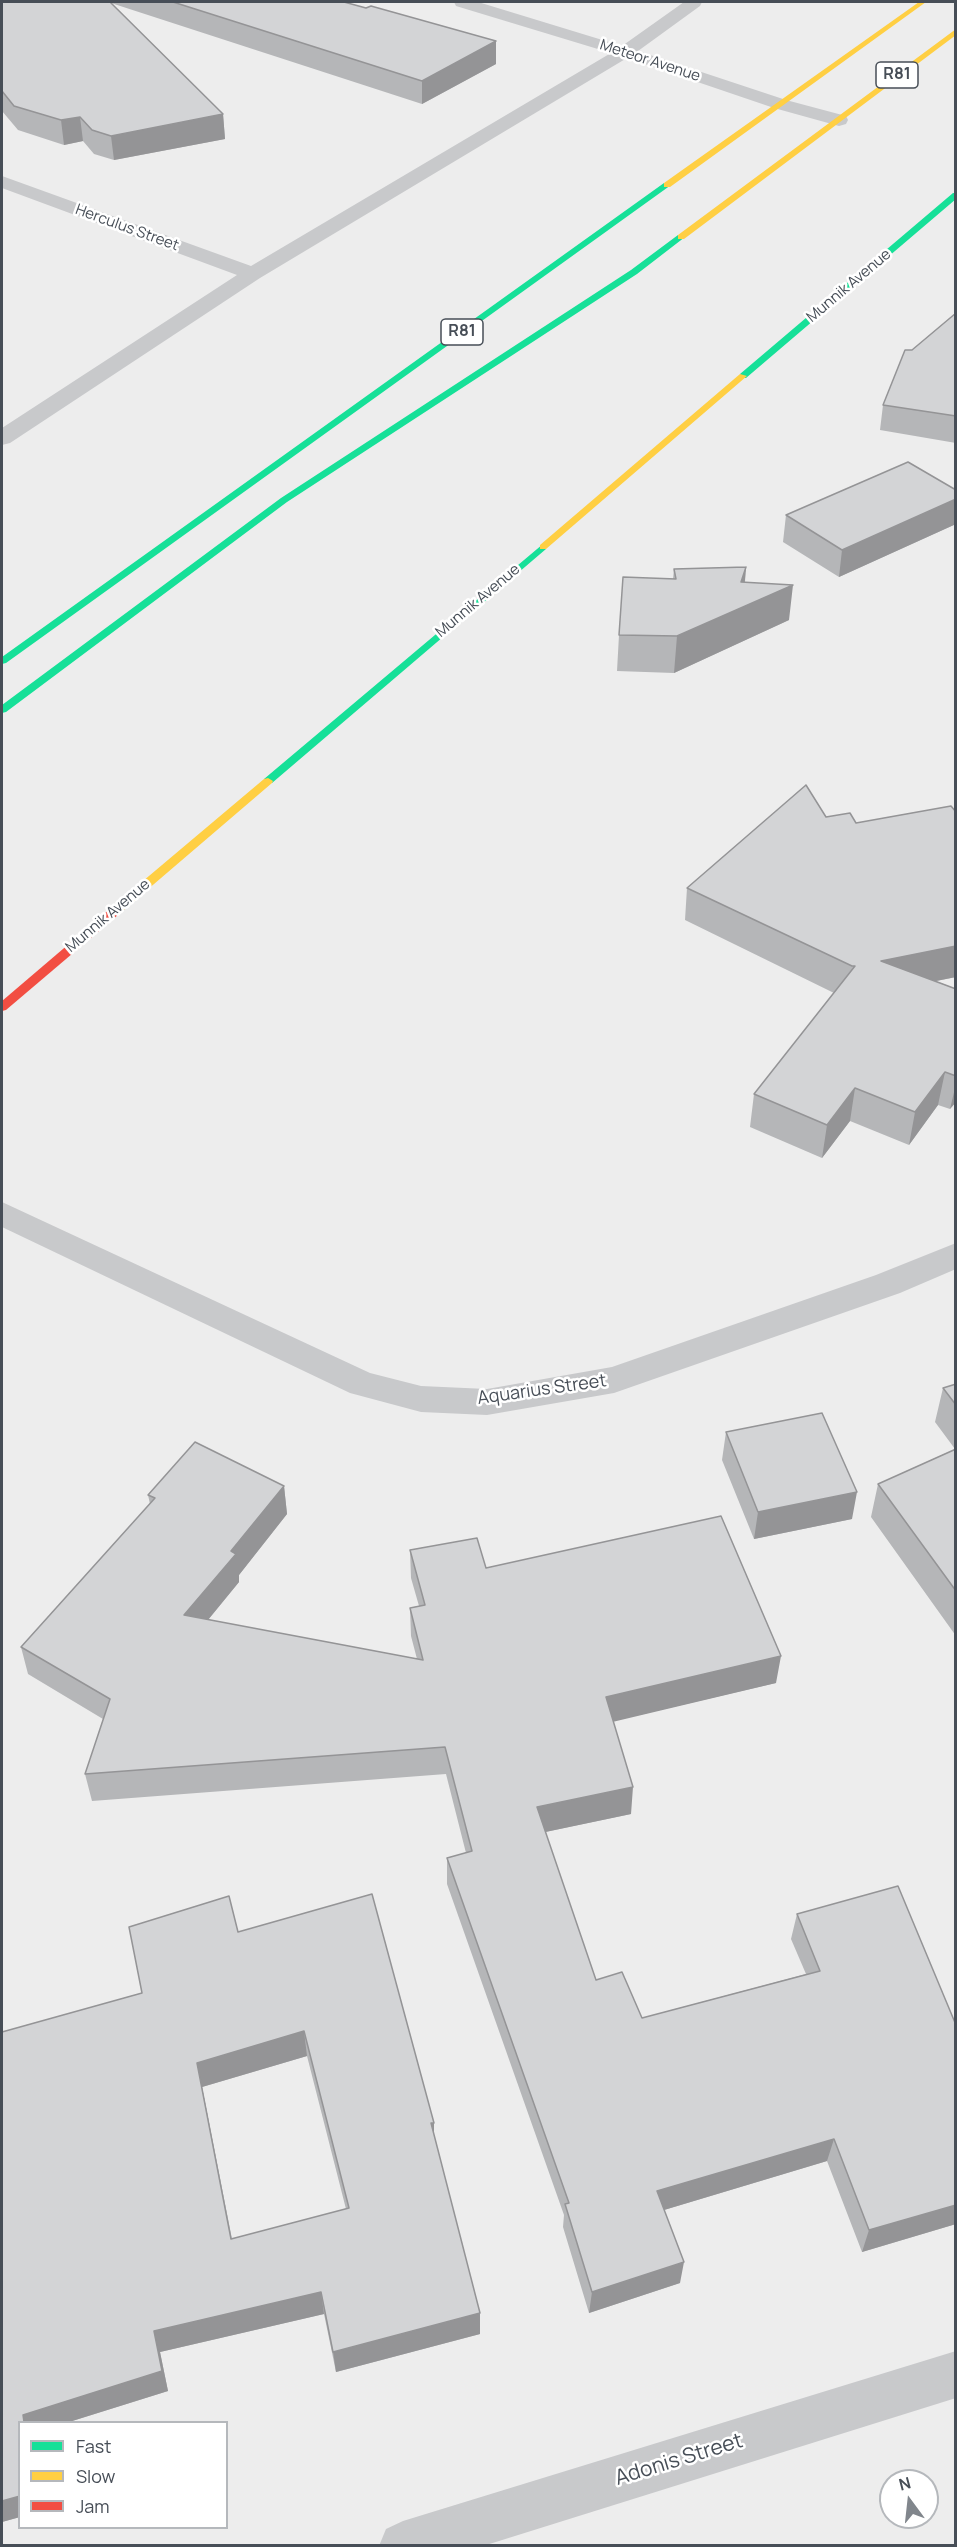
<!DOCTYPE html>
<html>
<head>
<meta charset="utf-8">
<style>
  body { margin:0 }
  #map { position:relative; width:957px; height:2547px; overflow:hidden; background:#ededed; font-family:Manrope,sans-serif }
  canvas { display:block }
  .frame { position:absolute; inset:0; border:3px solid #474e57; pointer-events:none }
  .legend { position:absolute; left:18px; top:2421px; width:210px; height:108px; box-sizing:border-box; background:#fff; border:2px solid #b5b8bc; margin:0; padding:8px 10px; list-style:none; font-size:18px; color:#474e57 }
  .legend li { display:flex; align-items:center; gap:12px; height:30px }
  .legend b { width:30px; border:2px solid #b5b8bc }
  .north { position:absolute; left:879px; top:2469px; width:60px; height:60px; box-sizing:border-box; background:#fff; border:2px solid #b5b8bc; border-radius:50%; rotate:345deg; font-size:16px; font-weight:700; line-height:24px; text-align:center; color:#474e57 }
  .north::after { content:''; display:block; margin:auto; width:21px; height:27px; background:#81868c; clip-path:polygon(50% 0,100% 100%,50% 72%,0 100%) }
</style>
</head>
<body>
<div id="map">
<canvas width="957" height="2547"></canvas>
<div class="frame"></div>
<ul class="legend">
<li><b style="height:8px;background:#16e098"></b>Fast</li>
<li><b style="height:8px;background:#ffcf43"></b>Slow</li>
<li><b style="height:8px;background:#f24e42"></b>Jam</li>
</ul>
<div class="north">N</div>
</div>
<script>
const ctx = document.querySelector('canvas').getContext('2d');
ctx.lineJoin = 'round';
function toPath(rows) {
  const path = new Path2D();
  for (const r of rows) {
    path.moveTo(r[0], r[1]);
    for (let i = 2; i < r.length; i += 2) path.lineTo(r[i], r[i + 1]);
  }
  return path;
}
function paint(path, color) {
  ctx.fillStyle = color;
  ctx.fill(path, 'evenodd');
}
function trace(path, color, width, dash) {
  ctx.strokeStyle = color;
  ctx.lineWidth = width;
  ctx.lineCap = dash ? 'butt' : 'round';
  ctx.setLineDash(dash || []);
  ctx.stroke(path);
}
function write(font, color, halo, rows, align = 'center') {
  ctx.font = font + ' Manrope,sans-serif';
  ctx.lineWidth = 5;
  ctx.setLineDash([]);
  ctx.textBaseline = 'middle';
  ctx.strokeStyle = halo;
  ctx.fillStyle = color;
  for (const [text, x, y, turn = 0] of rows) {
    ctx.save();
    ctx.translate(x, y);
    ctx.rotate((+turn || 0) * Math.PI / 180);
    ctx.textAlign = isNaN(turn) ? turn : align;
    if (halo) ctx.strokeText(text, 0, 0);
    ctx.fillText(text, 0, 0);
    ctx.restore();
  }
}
paint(toPath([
  [454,2,478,2,622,46,684,2,702,2,700,6,638,51,786,100,846,116,848,120,846,124,839,126,774,108,627,58,260,278,10,443,2,445,2,428,237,275,2,188,2,176,251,266,611,53,456,6,454,2],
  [2,1202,370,1373,421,1386,487,1389,612,1367,876,1275,956,1243,956,1269,900,1293,614,1393,487,1415,421,1412,350,1393,2,1227,2,1202],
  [956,2351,956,2398,483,2546,379,2546,386,2529,403,2521,956,2351]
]), '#c8c9cb');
paint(toPath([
  [664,183,671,185,6,663,2,664,2,657,664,183],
  [953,193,956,193,956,199,746,378,740,378,740,374,953,193],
  [678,235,685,237,637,274,287,502,6,712,2,713,2,705,281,498,631,270,678,235],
  [543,544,546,545,546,549,272,783,264,783,264,779,543,544]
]), '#16e098');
paint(toPath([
  [919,2,926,2,670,187,664,187,664,183,919,2],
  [956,29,956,35,684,239,678,239,678,235,956,29],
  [740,374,747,376,546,549,540,549,540,545,740,374],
  [268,778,273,781,272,783,119,914,111,914,109,911,111,908,264,779,268,778]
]), '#ffcf43');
paint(toPath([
  [115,907,119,908,121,911,119,914,6,1010,2,1011,2,1001,111,908,115,907]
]), '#f24e42');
paint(toPath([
  [2,2,344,2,496,64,422,104,111,3,223,114,225,139,114,160,94,154,83,141,64,145,18,130,2,111],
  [956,313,956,443,880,430,883,405,912,350],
  [956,490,956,524,839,577,783,542,786,515],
  [746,567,745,582,789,620,674,673,617,671,619,635,673,579,674,569],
  [956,812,956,977,936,981,956,989,956,1102,950,1109,938,1105,909,1145,850,1121,822,1158,750,1127,754,1094,834,993,685,920,687,888,826,817,856,823],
  [956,1384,956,1636,871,1517,878,1484,955,1449,935,1422,943,1388],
  [726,1432,852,1519,754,1539,722,1460],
  [284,1486,287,1514,239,1575,239,1582,208,1620,417,1659,411,1636,410,1608,419,1606,411,1578,410,1550,486,1568,776,1683,613,1721,631,1814,545,1832,596,1980,642,2018,806,1974,791,1939,797,1914,956,2025,956,2224,862,2252,827,2161,664,2210,680,2283,589,2313,563,2227,564,2215,447,1884,447,1858,466,1853,446,1774,92,1801,85,1774,103,1719,28,1674,21,1647,150,1504,148,1495],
  [372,1894,434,2123,434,2136,480,2313,480,2334,336,2372,324,2314,160,2352,168,2391,69,2422,20,2422,20,2517,2,2522,2,2032,142,1993,129,1927,229,1896,238,1932],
  [307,2056,346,2209,232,2239,202,2087]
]), '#b5b6b8');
paint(toPath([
  [496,41,496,64,422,104,422,81],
  [223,114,225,139,114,160,111,136],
  [80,117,83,141,64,145,61,120],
  [956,499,956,524,839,577,842,550],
  [746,567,743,603,793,585,789,620,674,673,677,636,741,582],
  [956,946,956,977,876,993,881,961],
  [945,1072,938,1105,909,1145,915,1112],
  [956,1084,956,1102,950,1109],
  [855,1088,850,1121,822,1158,827,1125],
  [284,1486,287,1514,239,1575,239,1582,189,1643,184,1615,231,1551],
  [857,1492,852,1519,754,1539,758,1512],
  [781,1656,776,1683,604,1724,606,1697],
  [633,1787,631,1814,536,1834,537,1807],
  [304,2031,307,2056,202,2087,236,2261,197,2063],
  [431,2123,434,2123,434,2146],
  [834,2139,827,2161,654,2213,657,2191],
  [956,2205,956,2224,862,2252,869,2230],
  [684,2262,680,2283,589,2313,592,2292],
  [321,2292,324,2314,160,2352,168,2391,69,2422,24,2422,23,2415,154,2331],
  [480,2313,480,2334,336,2372,333,2352],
  [20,2496,20,2517,2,2522,2,2501]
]), '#949496');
const building = toPath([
  [2,2,110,2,223,114,111,136,92,130,80,117,61,120,14,106,2,91,2,2],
  [173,2,344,2,366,8,371,6,496,41,422,81,173,2],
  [956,313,956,416,883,405,905,350,912,350,956,313],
  [908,462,956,490,956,499,842,550,786,515,908,462],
  [746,567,741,582,793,585,677,636,619,635,623,577,676,579,674,569,746,567],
  [806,785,826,817,850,813,856,823,951,806,956,812,956,946,881,961,956,989,956,1076,945,1072,915,1112,855,1088,827,1125,754,1094,855,966,852,966,687,888,806,785],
  [956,1384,956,1405,943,1388,956,1384],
  [822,1413,857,1492,758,1512,726,1432,822,1413],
  [195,1442,284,1486,231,1551,236,1554,184,1615,423,1660,410,1608,425,1605,410,1550,477,1538,486,1568,721,1516,781,1656,606,1697,633,1787,537,1807,596,1980,622,1972,642,2018,820,1971,797,1914,898,1886,956,2025,956,2205,869,2230,834,2139,657,2191,684,2262,592,2292,565,2204,569,2203,447,1858,472,1851,445,1747,85,1774,110,1699,21,1647,155,1498,148,1495,195,1442],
  [956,1449,956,1591,878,1484,956,1449],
  [372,1894,434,2123,431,2123,480,2313,333,2352,321,2292,154,2331,162,2371,23,2415,24,2422,20,2422,20,2496,2,2501,2,2032,142,1993,129,1927,229,1896,238,1932,372,1894],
  [304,2031,349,2208,231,2239,197,2063,304,2031]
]);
paint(building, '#d3d4d6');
trace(building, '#949496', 1.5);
write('15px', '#474e57', '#fff', [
  ["Meteor Avenue",650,61,18],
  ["Herculus Street",127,228,20],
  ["Munnik Avenue",849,286,-40],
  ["Munnik Avenue",478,601,-40],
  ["Munnik Avenue",108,916,-40]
]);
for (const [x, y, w] of [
  [897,75,42],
  [462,332,42]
]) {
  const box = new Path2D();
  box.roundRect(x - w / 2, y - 13, w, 26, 4.5);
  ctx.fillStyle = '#fff';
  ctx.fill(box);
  trace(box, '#474e57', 1.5);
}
write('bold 16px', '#474e57', null, [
  ["R81",897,75],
  ["R81",462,332]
]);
write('18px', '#474e57', '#fff', [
  ["Aquarius Street",542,1390,-8]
]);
write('21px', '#474e57', '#fff', [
  ["Adonis Street",679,2460,-17]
]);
</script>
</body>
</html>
